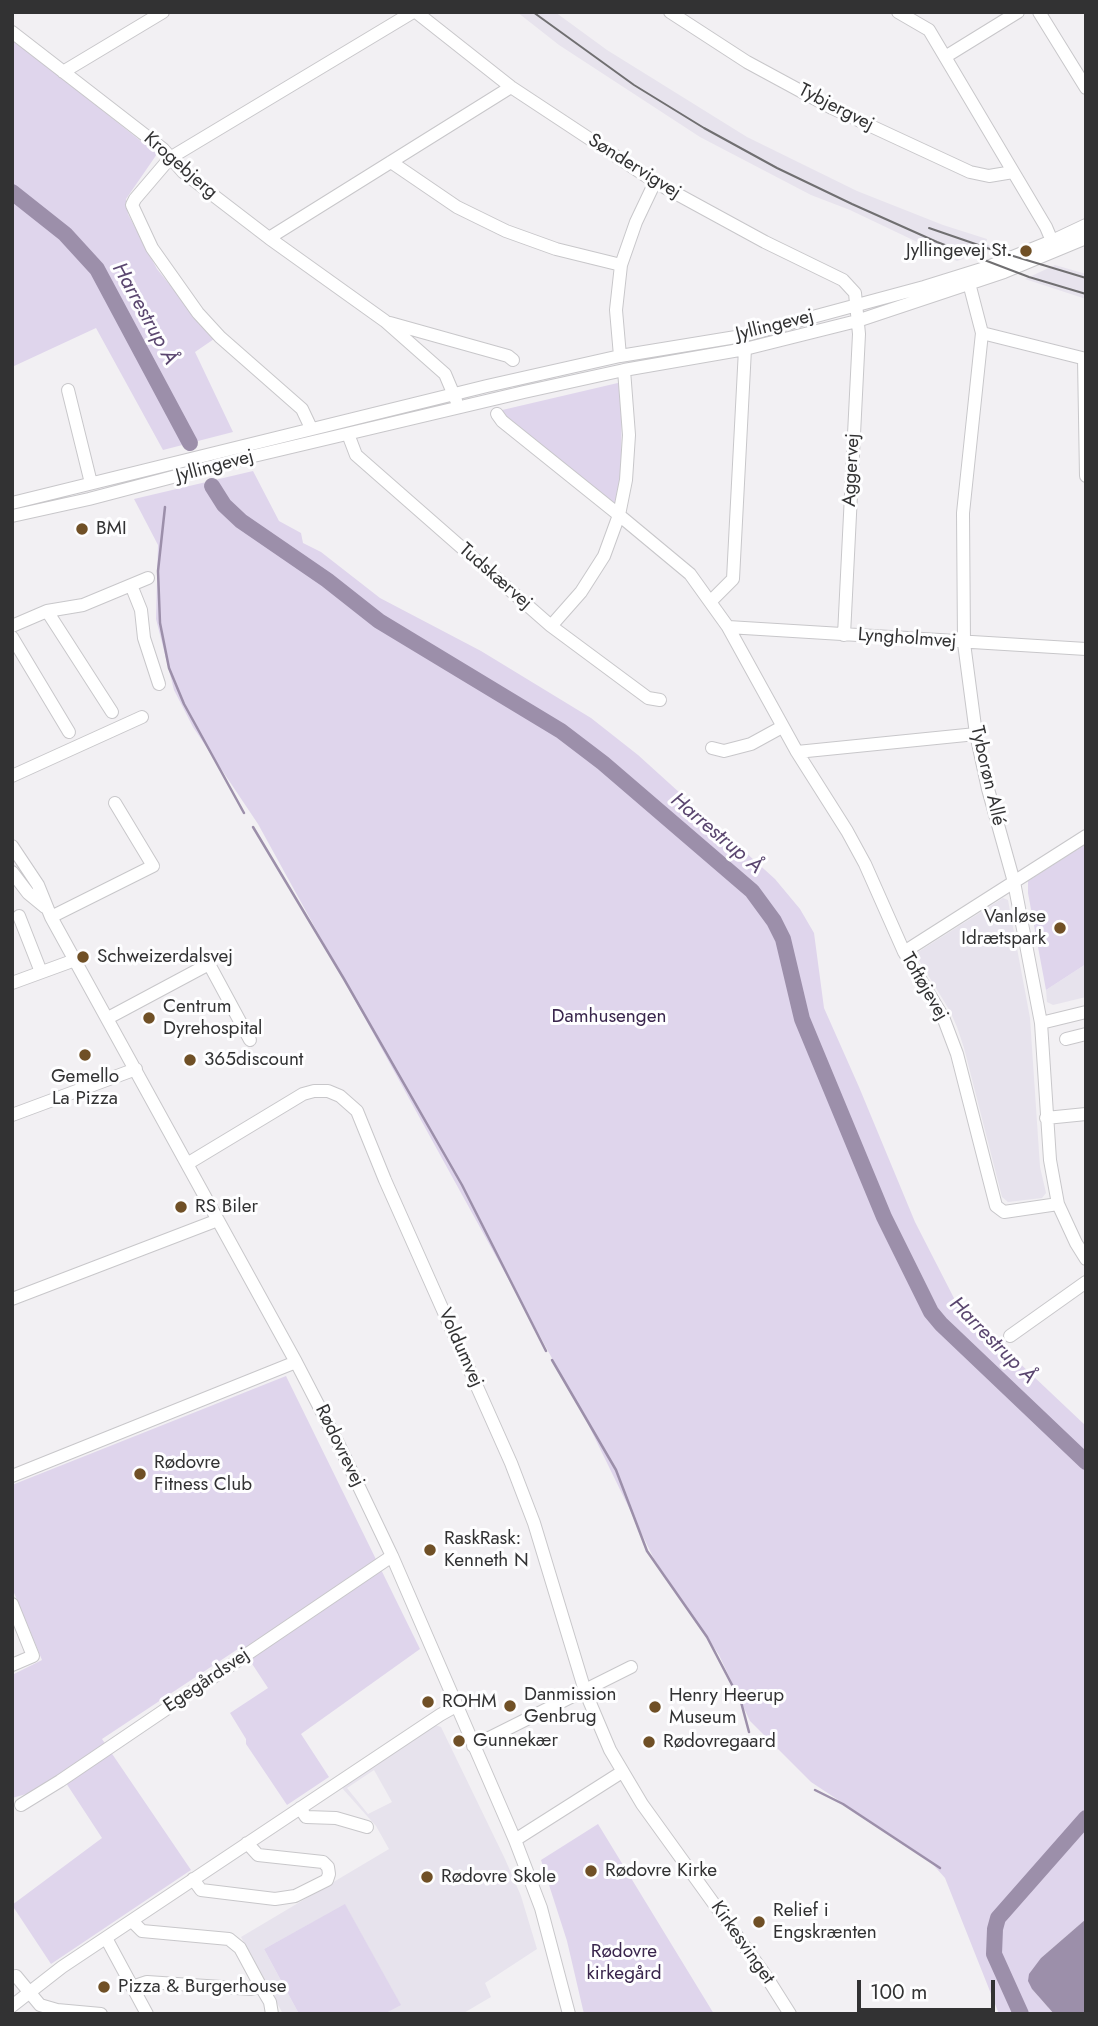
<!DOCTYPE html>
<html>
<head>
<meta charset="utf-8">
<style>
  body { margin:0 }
  #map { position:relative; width:1098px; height:2026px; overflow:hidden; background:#f2f0f3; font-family:Jost,sans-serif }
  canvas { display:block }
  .frame { position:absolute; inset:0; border:14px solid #323233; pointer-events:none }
  .scale { position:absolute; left:857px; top:1980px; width:138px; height:32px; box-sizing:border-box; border:4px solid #323233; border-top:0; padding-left:9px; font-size:21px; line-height:24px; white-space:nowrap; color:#323233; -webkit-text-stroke:5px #fefeff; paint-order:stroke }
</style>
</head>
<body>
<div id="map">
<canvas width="1098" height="2026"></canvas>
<div class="frame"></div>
<div class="scale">100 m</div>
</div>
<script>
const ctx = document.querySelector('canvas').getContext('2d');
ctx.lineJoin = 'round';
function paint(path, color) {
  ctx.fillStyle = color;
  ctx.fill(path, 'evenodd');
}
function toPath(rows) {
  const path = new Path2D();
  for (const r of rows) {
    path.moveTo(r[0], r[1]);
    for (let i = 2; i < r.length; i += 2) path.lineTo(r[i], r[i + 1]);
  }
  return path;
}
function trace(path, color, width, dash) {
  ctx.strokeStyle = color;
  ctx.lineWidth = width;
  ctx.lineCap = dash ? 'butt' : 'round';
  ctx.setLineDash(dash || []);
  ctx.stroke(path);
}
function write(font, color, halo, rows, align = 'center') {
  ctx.font = font + ' Jost,sans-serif';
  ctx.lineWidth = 6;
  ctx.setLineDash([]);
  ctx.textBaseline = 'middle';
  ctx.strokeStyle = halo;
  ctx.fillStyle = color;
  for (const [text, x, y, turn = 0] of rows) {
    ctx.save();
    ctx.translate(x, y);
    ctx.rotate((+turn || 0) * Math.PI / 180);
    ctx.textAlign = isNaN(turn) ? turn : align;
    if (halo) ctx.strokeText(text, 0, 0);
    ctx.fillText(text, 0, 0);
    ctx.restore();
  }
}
paint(toPath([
  [517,12,555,12,607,50,747,137,857,191,943,225,987,239,986,244,996,247,957,261,850,210,811,195,700,137,559,45],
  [1055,265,1086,274,1086,299,1025,279],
  [1003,898,1008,900,1030,1018,1040,1167,1046,1193,1042,1198,1008,1202,1002,1197,964,1048,957,1027,950,1011,917,957,918,952],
  [1086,964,1086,997,1053,1005,1047,1002,1046,990],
  [435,1725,441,1727,505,1859,521,1896,537,1949,485,1983,491,1997,462,2014,384,2014,400,2004,345,1905,264,1949,299,2014,283,2014,241,1937,389,1849,376,1826,342,1788],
  [374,1770,392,1802,368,1814,347,1788]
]), '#e7e3ed');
paint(toPath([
  [12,38,157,154,126,199,128,214,157,269,214,339,195,352,233,432,163,450,96,328,12,367],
  [622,382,621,480,614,505,498,411],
  [253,471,279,521,301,533,303,543,321,552,380,598,481,651,591,718,638,755,775,879,800,909,814,933,824,1008,859,1087,915,1222,957,1304,1086,1426,1086,1919,1041,1958,1032,1989,1054,2014,999,2014,945,1878,929,1860,811,1782,750,1721,719,1655,654,1559,586,1420,258,824,193,727,174,690,156,619,158,545,134,499],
  [1086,844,1086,964,1046,990,1028,893,1028,881],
  [286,1376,420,1649,301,1734,329,1777,287,1805,246,1744,246,1739,230,1713,268,1688,241,1647,102,1739,191,1870,51,1964,12,1905,102,1838,66,1783,12,1798,12,1675,42,1660,12,1588,12,1485],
  [598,1824,714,2014,584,2014,567,1941,541,1860],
  [345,1904,401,2005,384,2014,299,2014,264,1949]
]), '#dfd5ec');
paint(toPath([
  [1086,1919,1086,2014,1054,2014,1032,1989,1028,1981,1029,1974,1041,1958]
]), '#9c8faa');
trace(toPath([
  [165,507,158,571,160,623,169,668,184,704,244,813],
  [253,827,344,979,462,1185,546,1351],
  [552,1360,616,1470,647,1551,707,1637,741,1702,749,1732],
  [815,1790,843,1804,940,1868]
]), '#9c8faa', 2.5);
trace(toPath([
  [12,192,65,234,97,269,190,443],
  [212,486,224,505,241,521,327,580,379,621,561,731,603,763,752,891,774,921,783,939,802,1019,884,1217,931,1312,941,1324,1086,1462],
  [1021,2014,994,1954,995,1929,998,1918,1086,1818]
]), '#9c8faa', 16);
const minor = toPath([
  [416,12,511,87,655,182,765,242,843,280,855,293,859,334,844,635],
  [670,12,747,62,832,108,970,172,989,176,1013,172],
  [898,12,929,30,1046,227,1052,241],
  [1039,12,1086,88],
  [12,32,163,149,183,172,269,238,385,321,445,374,456,400],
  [945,57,1018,12],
  [63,72,163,12],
  [391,162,457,207,506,231,556,249,621,265],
  [269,238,511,87],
  [969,283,982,333,963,513,964,643,976,734,988,789,1014,882,1041,1023,1050,1160,1058,1204,1076,1243,1086,1259],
  [390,323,508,356,513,360],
  [982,333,1086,359],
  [620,356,616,310,621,265,636,222,655,182],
  [1084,359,1086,476],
  [68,390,91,483],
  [497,414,502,421,619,515,626,480,629,435,624,370],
  [311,428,302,409,220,337,198,313,152,248,132,205,135,199,170,158,413,12],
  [348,434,356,455,551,626,648,698,660,700],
  [12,503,487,386,620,356,742,336,924,287,985,268,1052,241,1086,225],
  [12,516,89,499,241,459,524,392,624,370,745,349,857,321,1004,272,1086,238],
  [131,585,141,610,144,638,159,684],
  [711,601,733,579,745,349],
  [47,611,112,712],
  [12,626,47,611,83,605,148,578],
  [551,626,581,592,604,556,619,515,690,574,728,627,797,752,847,831,865,864,904,952,943,1017,957,1054,996,1206,1004,1212,1058,1204],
  [728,627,1086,649],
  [12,637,69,732],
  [712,748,724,751,751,744,782,727],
  [797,752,976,734],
  [12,776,142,717],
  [12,846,38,885,51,917,296,1362,339,1445,392,1556,515,1840,541,1908,569,2014],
  [12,872,28,893,45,907],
  [19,916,41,972],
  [51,917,153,866,115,803],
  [904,952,1086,836],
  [12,983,75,960],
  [108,1018,209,964,250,1040],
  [1041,1023,1086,1012],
  [1066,1039,1086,1034],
  [12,1115,136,1069],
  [1046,1118,1086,1114],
  [187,1164,303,1094,314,1091,328,1091,340,1096,357,1111,385,1180,511,1463,534,1523,585,1691,610,1750,642,1804,766,1976,790,2014],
  [12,1299,218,1220],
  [1010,1336,1086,1282],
  [12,1476,296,1362],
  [12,1604,33,1656,12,1665],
  [473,1746,631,1667],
  [21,1805,60,1781,392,1556],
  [300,1808,306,1817,336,1818,367,1827],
  [515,1840,622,1772],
  [193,1879,201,1890,275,1899,295,1896,327,1880,329,1874,328,1867,323,1862,258,1855,247,1843],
  [132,1921,142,1931,229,1939,240,1948,261,1987,251,1989,147,1982,132,1987],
  [106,1938,147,2014],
  [16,1976,40,2005,57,2010,101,2014],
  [261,1987,270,2002,272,2014],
  [12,2006,62,1967,440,1715,456,1706]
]);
trace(minor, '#c8c7ca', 14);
trace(minor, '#fff', 12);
trace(toPath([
  [533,12,634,85,704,128,777,168,852,204,937,242,1029,277,1086,294],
  [929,228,990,249,1086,278]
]), '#706f71', 2);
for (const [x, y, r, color] of [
  [1026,251,7,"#705026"],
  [82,529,7,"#705026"],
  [1060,928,7,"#705026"],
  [83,957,7,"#705026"],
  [149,1018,7,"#705026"],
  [85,1055,7,"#705026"],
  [190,1060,7,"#705026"],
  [181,1207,7,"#705026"],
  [140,1474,7,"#705026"],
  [430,1550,7,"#705026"],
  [428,1702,7,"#705026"],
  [510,1706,7,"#705026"],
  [655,1707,7,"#705026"],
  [459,1741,7,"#705026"],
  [649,1742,7,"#705026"],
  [591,1871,7,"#705026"],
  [427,1877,7,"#705026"],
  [759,1922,7,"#705026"],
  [104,1987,7,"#705026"]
]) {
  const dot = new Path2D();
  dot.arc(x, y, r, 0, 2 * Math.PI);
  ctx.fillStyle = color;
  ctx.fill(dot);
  trace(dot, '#fefeff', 2.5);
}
write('19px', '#323233', '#fefeff', [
  ["Tybjergvej",836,108,27],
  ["Krogebjerg",180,166,41],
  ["Søndervigvej",634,167,32],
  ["Jyllingevej",775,326,-14],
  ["Jyllingevej",215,467,-15],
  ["Aggervej",852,470,-87],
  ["Tudskærvej",495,577,41],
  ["Lyngholmvej",907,639,4],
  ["Tyborøn Allé",987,776,77],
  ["Toftøjevej",924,987,60],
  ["Voldumvej",460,1348,66],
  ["Rødovrevej",339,1446,64],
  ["Egegårdsvej",207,1681,-34],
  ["Kirkesvinget",742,1943,55]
]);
write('19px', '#323233', '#fefeff', [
  ["Jyllingevej St.",1012,251,"right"],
  ["BMI",96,529],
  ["Vanløse",1046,917,"right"],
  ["Idrætspark",1046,939,"right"],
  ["Schweizerdalsvej",97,957],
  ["Centrum",163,1007],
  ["Dyrehospital",163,1029],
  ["365discount",204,1060],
  ["Gemello",85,1077,"center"],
  ["La Pizza",85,1099,"center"],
  ["RS Biler",195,1207],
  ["Rødovre",154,1463],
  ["Fitness Club",154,1485],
  ["RaskRask:",444,1539],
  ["Kenneth N",444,1561],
  ["Danmission",524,1695],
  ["Genbrug",524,1717],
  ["Henry Heerup",669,1696],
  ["Museum",669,1718],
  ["ROHM",442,1702],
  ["Gunnekær",473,1741],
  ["Rødovregaard",663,1742],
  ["Rødovre Kirke",605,1871],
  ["Rødovre Skole",441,1877],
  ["Relief i",773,1911],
  ["Engskrænten",773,1933],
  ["Pizza & Burgerhouse",118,1987]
], 'left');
write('19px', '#39254c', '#fefeff', [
  ["Damhusengen",609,1017],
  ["Rødovre",624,1952],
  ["kirkegård",624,1974]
]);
write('italic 21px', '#5a466f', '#fefeff', [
  ["Harrestrup Å",144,314,61],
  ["Harrestrup Å",716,834,40],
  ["Harrestrup Å",992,1341,45]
]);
</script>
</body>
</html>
